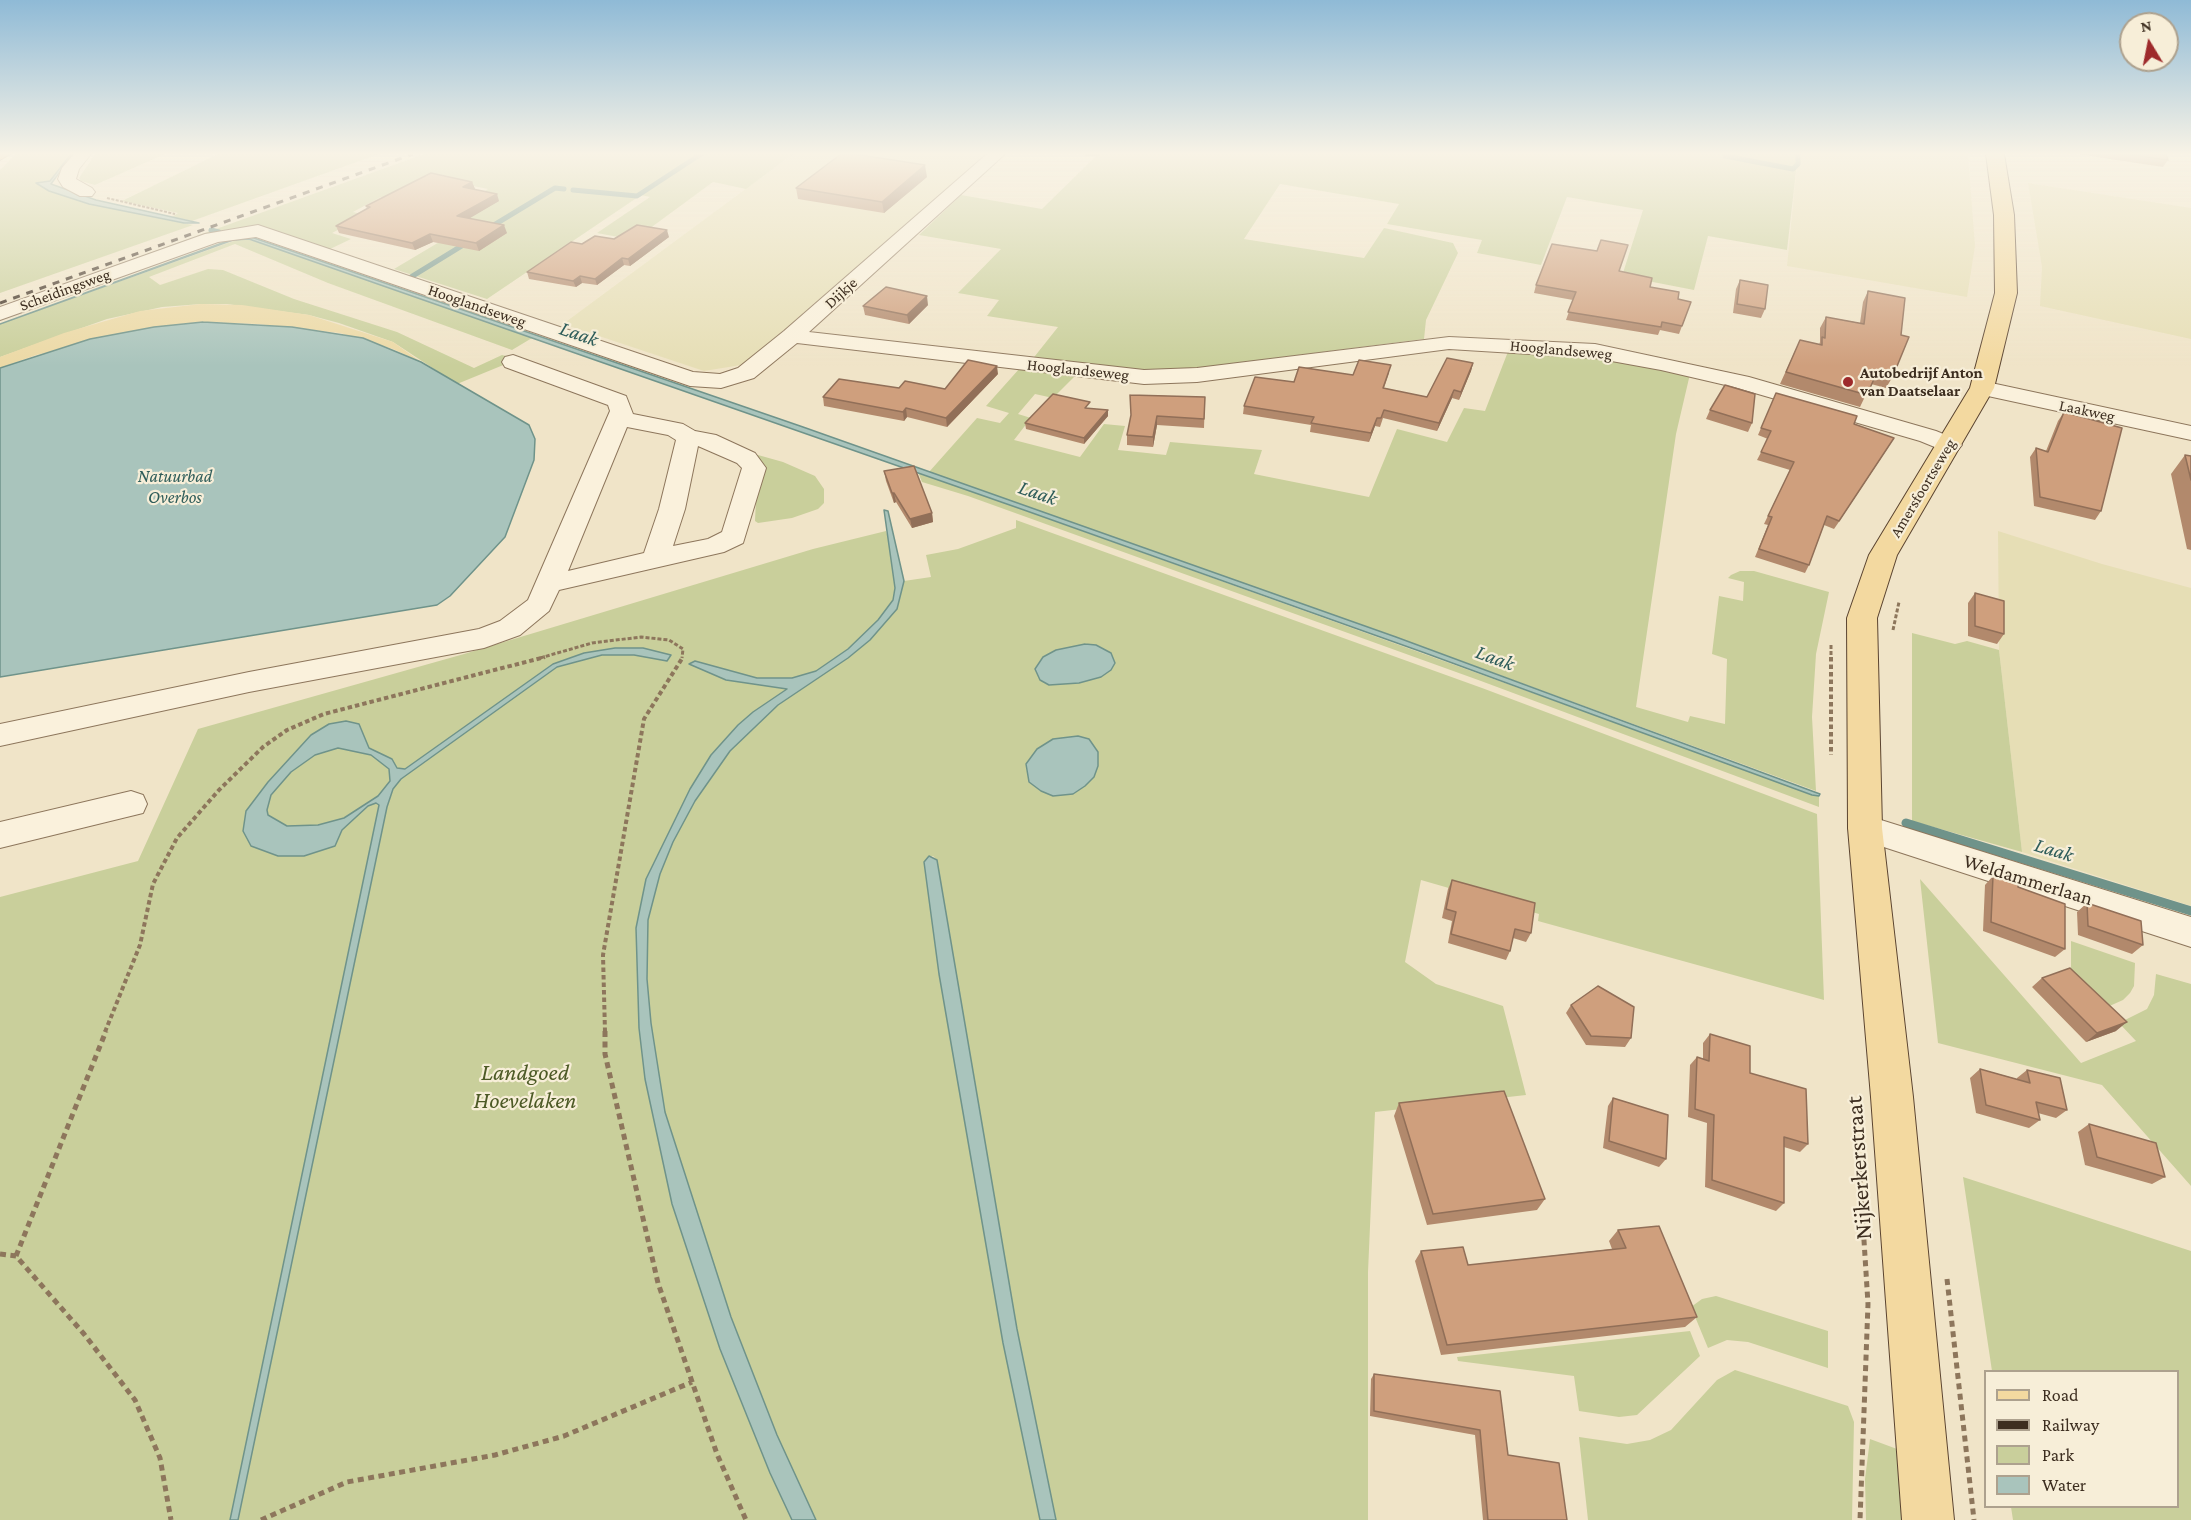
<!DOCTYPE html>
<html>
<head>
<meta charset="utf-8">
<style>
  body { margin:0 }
  #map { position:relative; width:2191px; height:1520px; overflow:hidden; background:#f0e4c8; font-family:"Crimson Pro",serif }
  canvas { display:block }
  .legend { position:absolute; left:1984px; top:1370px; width:195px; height:138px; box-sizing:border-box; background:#f7eed8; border:2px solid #ada18e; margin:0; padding:8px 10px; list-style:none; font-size:18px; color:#3d2e20 }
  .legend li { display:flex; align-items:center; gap:12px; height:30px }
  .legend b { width:30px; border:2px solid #ada18e }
  .north { position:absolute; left:2119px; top:12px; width:60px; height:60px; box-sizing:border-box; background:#f7eed8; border:2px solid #ada18e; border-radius:50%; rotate:350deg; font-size:16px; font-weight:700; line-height:24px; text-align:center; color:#3d2e20 }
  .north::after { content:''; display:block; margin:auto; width:21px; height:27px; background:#9e2a2b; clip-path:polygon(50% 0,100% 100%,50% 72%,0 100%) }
</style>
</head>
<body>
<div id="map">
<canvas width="2191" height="1520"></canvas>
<ul class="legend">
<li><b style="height:8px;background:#f3d9a0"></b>Road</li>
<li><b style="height:8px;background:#3d2e20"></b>Railway</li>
<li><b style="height:16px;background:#c9cf9b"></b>Park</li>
<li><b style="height:16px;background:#a9c4bc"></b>Water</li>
</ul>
<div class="north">N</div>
</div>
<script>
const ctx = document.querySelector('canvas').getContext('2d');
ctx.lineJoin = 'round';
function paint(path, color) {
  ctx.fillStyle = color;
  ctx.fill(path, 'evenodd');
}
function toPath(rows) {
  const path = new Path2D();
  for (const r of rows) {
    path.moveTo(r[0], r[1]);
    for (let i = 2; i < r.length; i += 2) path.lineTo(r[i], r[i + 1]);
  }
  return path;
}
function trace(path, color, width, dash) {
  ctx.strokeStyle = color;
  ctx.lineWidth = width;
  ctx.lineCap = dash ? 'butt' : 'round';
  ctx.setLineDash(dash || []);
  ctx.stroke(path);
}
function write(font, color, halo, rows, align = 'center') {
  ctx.font = font + ' "Crimson Pro",serif';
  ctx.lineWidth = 4.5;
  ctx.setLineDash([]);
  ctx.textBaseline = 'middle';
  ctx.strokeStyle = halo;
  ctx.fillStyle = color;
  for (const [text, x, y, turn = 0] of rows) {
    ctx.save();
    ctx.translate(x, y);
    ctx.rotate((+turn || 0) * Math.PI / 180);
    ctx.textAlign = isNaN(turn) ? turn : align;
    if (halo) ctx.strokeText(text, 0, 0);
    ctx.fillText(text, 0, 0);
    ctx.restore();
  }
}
paint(toPath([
  [793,154,988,154,837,289,754,357,741,365,704,371,563,324],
  [1798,154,1968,154,1975,246,1967,297,1787,266],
  [2028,183,2191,208,2191,339,2040,306,2042,267],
  [1998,531,2102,564,2191,588,2191,906,2022,852,1999,650]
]), '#e6deb5');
paint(toPath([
  [16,154,71,154,50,181,37,183,49,191,89,204,193,225,0,293,0,170],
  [95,154,165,154,95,185,81,181,79,178],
  [218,154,379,154,192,221,172,217,178,213,122,201],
  [424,154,793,154,746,189,713,182,634,240,597,233,650,197,641,195,487,299,394,269,446,238,416,231,488,189,434,178,394,199,381,197,353,212,366,215,332,233,351,239,328,250,259,228,0,307,210,231,221,231,216,229],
  [1098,154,1798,154,1787,250,1708,236,1694,290,1622,276,1643,210,1567,197,1541,265,1477,253,1482,240,1387,224,1399,204,1280,184,1244,239,1364,258,1384,228,1453,243,1458,253,1426,320,1424,339,1167,372,1031,361,1058,327,987,316,999,300,958,293,1001,249,919,235,961,195,1042,209],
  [242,238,266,244,532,338,512,350,328,283,235,244,149,277,160,285,208,269,223,270,294,299,397,332,474,368,502,355,518,359,457,384,393,342,339,323,309,315,227,304,201,304,162,307,107,319,0,357,0,324],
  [1509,349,1592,355,1690,374,1676,434,1636,707,1688,722,1690,716,1725,724,1727,659,1712,654,1719,596,1743,601,1744,582,1728,578,1731,575,1740,571,1754,571,1829,592,1816,654,1812,717,1816,791,1396,637,929,472,977,418,1000,423,1009,413,986,406,1020,368,1074,377,1053,398,1035,394,1018,414,1031,418,1014,440,1080,457,1104,424,1125,426,1118,450,1166,455,1170,442,1262,450,1254,474,1369,497,1397,429,1447,442,1464,408,1485,411],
  [758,455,783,462,815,476,824,489,824,503,818,509,792,518,758,523,755,521],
  [918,472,1819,796,1819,807,1481,681,968,496,922,482],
  [1016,520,1482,688,1817,814,1824,1000,1538,921,1539,914,1421,880,1405,962,1436,984,1503,1006,1526,1095,1375,1112,1368,1272,1368,1520,1056,1520,1017,1329,937,860,933,856,930,857,1049,1520,0,1520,0,897,138,861,198,729,464,654,813,549,886,531,902,585,904,581,931,577,926,555,958,549,1016,528],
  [1078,736,1094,777,1073,794,1053,739],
  [1912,633,1955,644,1967,641,1999,650,2022,852,1912,821],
  [1920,879,2081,1063,2136,1041,2119,1023,2147,1009,2154,995,2156,974,2191,984,2191,1186,2102,1085,1938,1043],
  [2071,941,2135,963,2134,986,2130,993,2123,1000,2105,1008,2071,977],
  [1963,1177,2191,1251,2191,1520,2013,1520,2011,1507,2178,1506,2178,1372,1992,1371],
  [1716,1296,1828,1331,1828,1368,1748,1342,1727,1340,1708,1348,1691,1307,1702,1299],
  [1690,1331,1700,1356,1637,1415,1619,1417,1579,1411,1574,1376,1458,1361,1457,1357],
  [1735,1370,1848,1406,1854,1422,1852,1520,1588,1520,1579,1437,1627,1444,1650,1440,1671,1430,1717,1380],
  [1870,1439,1897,1449,1907,1520,1866,1520,1865,1479]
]), '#c9cf9b');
paint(toPath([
  [201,304,242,305,309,315,393,342,421,362,393,349,340,333,258,324,203,322,180,324,36,355,0,368,0,357,64,333,140,311]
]), '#ecd9a5');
const water = toPath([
  [71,154,73,154,51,184,96,200,199,223,184,223,89,204,49,191,36,183,50,181,71,154],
  [251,237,803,427,1396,637,1820,794,1819,796,1812,795,1425,653,1024,510,249,239,233,240,0,324,233,239,251,237],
  [203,322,292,327,363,338,421,362,529,425,535,439,534,460,505,537,450,596,437,605,0,677,0,368,90,339,154,327,203,322],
  [884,510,888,511,904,581,897,609,870,640,848,658,778,705,730,751,695,801,673,842,660,874,648,920,647,979,651,1023,665,1112,731,1317,777,1435,816,1520,792,1520,770,1473,720,1349,672,1204,645,1079,639,1028,636,928,646,879,690,789,711,755,738,725,753,712,787,689,726,680,689,664,695,661,757,678,792,678,816,671,848,649,878,620,893,600,895,588,884,510],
  [1085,644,1096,645,1111,653,1115,663,1111,670,1101,677,1079,683,1049,685,1040,680,1035,669,1043,657,1056,650,1085,644],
  [615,648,643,648,671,655,667,661,634,655,602,655,557,667,401,779,393,789,387,807,238,1520,230,1520,379,805,376,803,368,806,342,830,335,846,304,856,278,856,251,846,243,831,246,811,268,782,311,735,329,724,346,721,359,724,369,748,392,759,397,768,405,769,553,664,584,653,615,648],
  [338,748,371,755,389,769,390,781,378,796,344,818,318,825,287,826,268,815,267,810,271,795,291,772,315,755,338,748],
  [1078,736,1089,739,1098,752,1098,766,1094,777,1085,786,1073,794,1053,796,1041,791,1029,782,1026,764,1037,749,1053,739,1078,736],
  [929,856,937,860,1017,1329,1056,1520,1040,1520,1003,1343,939,974,924,862,929,856]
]);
paint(water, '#a9c4bc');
trace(water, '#6f938a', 1.5);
trace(toPath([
  [1087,154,1097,154],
  [1725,156,1793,169,1798,164,1798,154],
  [573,190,637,196,701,154],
  [489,228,555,188,564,189],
  [211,230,219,232],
  [411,277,468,242]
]), '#6f938a', 5);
trace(toPath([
  [1906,823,2191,911]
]), '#6f938a', 9);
const minor = toPath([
  [74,154,91,154,79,169,76,179,92,188,95,192,92,196,80,196,63,187,58,179,62,168,74,154],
  [987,154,1005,154,809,332,1144,370,1197,368,1449,337,1595,344,1749,377,1936,431,1958,440,1962,445,1958,450,1950,452,1942,450,1920,441,1734,387,1661,370,1595,358,1449,349,1197,382,1144,384,797,343,754,378,721,388,690,386,256,237,218,242,0,320,0,307,205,234,258,225,693,372,720,374,738,368,784,331,987,154],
  [513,355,626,396,633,414,683,424,695,431,716,435,755,453,766,468,743,543,724,552,559,590,549,611,520,635,484,648,249,692,0,746,0,724,249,672,479,629,500,621,528,600,610,411,608,405,505,367,502,362,505,357,513,355],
  [627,427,668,435,676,440,659,509,644,553,568,571,627,427],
  [698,446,737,463,742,468,722,532,708,539,673,546,685,509,698,446],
  [1982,381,2191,426,2191,440,1974,393,1971,388,1974,383,1982,381],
  [131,791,143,795,147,804,143,813,0,848,0,822,131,791],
  [1865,815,2191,917,2191,947,1853,837,1848,828,1853,819,1865,815]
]);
const major = toPath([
  [1986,154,2004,154,2014,215,2017,293,1994,388,1897,555,1877,618,1882,828,1913,1097,1954,1520,1902,1520,1871,1097,1848,828,1847,618,1869,555,1970,388,1995,293,1994,215,1986,154]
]);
const highway = toPath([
  [0,154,10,154,0,160,0,154]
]);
trace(minor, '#8d765c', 2);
trace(major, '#5b4430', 2);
trace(highway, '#5b4430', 2);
trace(toPath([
  [107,198,175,214]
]), '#8d765c', 2, [3, 1.5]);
trace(toPath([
  [1893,630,1899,602],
  [1831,645,1831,658],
  [540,658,592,643,641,637,669,640,683,649,682,658]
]), '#8d765c', 3, [4, 2]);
trace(toPath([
  [1831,657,1831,755],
  [105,1032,140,945,153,884,177,838,219,790,263,747,287,730,324,714,545,657],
  [605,1032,603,955,644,719,683,657]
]), '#8d765c', 4, [4.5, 3]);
trace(toPath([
  [605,1031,605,1054,658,1283,717,1454,746,1520],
  [1858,1145,1868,1304,1860,1520],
  [0,1254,16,1256,84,1334,135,1400,160,1458,171,1520],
  [16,1256,106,1031],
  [1947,1279,1974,1520],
  [261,1520,347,1482,495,1455,564,1436,692,1382]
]), '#8d765c', 5, [6, 4.5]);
paint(minor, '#faf1dc');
paint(major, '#f3d9a0');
paint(highway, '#e0a458');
trace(toPath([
  [0,303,413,154]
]), '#3d2e20', 3, [7, 7]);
paint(toPath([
  [2077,154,2166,154,2168,160,2163,167],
  [927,177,884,213,798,199,796,188],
  [472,182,475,189,499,201,469,218,507,233,479,251,433,242,415,250,339,233,336,226,367,209,366,206],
  [669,237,630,266,624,265,597,285,582,283,576,287,529,279,527,272,582,244,614,239],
  [1619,271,1650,287,1678,299,1691,302,1679,334,1660,330,1658,335,1566,320,1573,300,1534,293,1536,285],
  [1740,280,1765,309,1761,318,1733,313,1736,289],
  [1868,291,1893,376,1886,388,1871,384,1860,407,1780,384,1800,340,1819,345,1820,342,1820,328,1826,317,1860,323,1863,302],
  [928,305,909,324,865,315,863,306],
  [1473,363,1471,371,1459,400,1452,398,1437,431,1383,418,1380,427,1375,426,1369,442,1310,432,1311,425,1243,414,1244,406,1294,382,1353,375,1389,373,1384,388,1427,397],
  [998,374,947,427,907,417,904,421,824,406,823,397,899,388,945,389],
  [1776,393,1854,424,1889,446,1834,529,1824,525,1809,565,1805,573,1755,557,1768,525,1764,524,1790,470,1757,460,1768,439,1758,435],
  [1130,395,1205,397,1204,428,1157,425,1153,447,1127,445,1127,435,1131,417],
  [1090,408,1108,416,1084,444,1026,429,1025,423],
  [1710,410,1752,423,1748,432,1706,419],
  [2064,412,2101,511,2095,520,2034,506,2030,457,2036,448,2046,451,2058,421],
  [2185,455,2191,456,2191,550,2187,549,2171,474],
  [884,471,932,513,933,522,912,528,896,502,894,503,886,481],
  [1975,593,2004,634,1997,644,1968,636,1968,603],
  [1993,876,2018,887,2065,949,2055,957,1983,931,1985,885],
  [1452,880,1531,933,1526,942,1513,938,1510,951,1506,960,1448,943,1452,921,1442,918,1448,889],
  [2087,903,2143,945,2132,954,2078,935,2077,912],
  [2042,978,2116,1031,2086,1042,2032,987],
  [1571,1005,1631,1038,1625,1047,1586,1045,1566,1013],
  [1710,1034,1750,1073,1808,1144,1800,1152,1784,1147,1784,1203,1776,1211,1705,1187,1707,1123,1688,1117,1690,1065,1697,1057,1703,1059,1703,1043],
  [1980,1069,2017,1079,2017,1078,2027,1070,2067,1110,2056,1118,2038,1113,2040,1120,2029,1128,1976,1113,1970,1078],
  [1613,1098,1666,1159,1659,1167,1603,1148,1608,1106],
  [1399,1103,1545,1199,1537,1210,1427,1225,1394,1116],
  [2089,1124,2165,1177,2152,1184,2085,1165,2078,1132],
  [1618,1230,1697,1317,1685,1327,1441,1355,1415,1261,1421,1251,1468,1265,1612,1249,1609,1241],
  [1374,1374,1500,1391,1508,1455,1567,1520,1483,1520,1475,1435,1370,1416,1371,1379]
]), '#b2896c');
paint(toPath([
  [925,165,927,177,884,213,882,202],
  [472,182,475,189,463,187],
  [497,194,499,201,460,224,457,216],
  [504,225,507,233,479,251,476,243],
  [667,230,669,237,630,266,628,259],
  [430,234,433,242,415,250,412,243],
  [622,258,624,265,597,285,595,279],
  [580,276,582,283,576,287,573,281],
  [927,296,928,305,909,324,907,315],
  [1473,363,1471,371,1459,400,1461,392],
  [997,366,998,374,947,427,946,418],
  [1454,390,1452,398,1437,431,1439,423],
  [906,408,907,417,904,421,903,412],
  [1108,410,1108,416,1084,444,1084,438],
  [1157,416,1157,425,1153,447,1153,437],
  [1377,418,1375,426,1369,442,1371,433],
  [1894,438,1889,446,1834,529,1839,521],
  [892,493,894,493,896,502,894,503],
  [932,513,933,522,912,528,910,519],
  [2127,1022,2116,1031,2086,1042,2097,1033]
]), '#916f58');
const building = toPath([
  [841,154,854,154,925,165,882,202,796,188,841,154],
  [2126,154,2166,154,2168,160,2126,154],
  [431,173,472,182,463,187,497,194,457,216,504,225,476,243,430,234,412,243,336,226,370,207,366,206,431,173],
  [637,225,667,230,628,259,622,258,595,279,580,276,573,281,527,272,571,242,582,244,595,236,614,239,637,225],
  [1601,240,1628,245,1619,271,1652,278,1650,287,1679,292,1678,299,1691,302,1682,326,1662,322,1661,327,1568,312,1576,292,1536,285,1552,244,1597,251,1601,240],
  [1740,280,1768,285,1765,309,1737,304,1740,280],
  [886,287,927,296,907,315,863,306,886,287],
  [1868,291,1905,298,1901,335,1909,337,1893,376,1877,372,1867,395,1786,372,1800,340,1822,345,1822,337,1825,338,1826,317,1864,324,1868,291],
  [1447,358,1473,363,1461,392,1454,390,1439,423,1384,410,1381,418,1377,418,1371,433,1311,423,1314,417,1244,406,1255,377,1294,382,1299,367,1353,375,1359,360,1391,365,1383,388,1427,397,1447,358],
  [968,360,997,366,946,418,906,408,903,412,823,397,839,379,899,388,905,381,945,389,968,360],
  [1725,385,1755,394,1752,423,1710,410,1725,385],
  [1776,393,1857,416,1854,424,1894,438,1839,521,1827,516,1809,565,1759,549,1772,517,1768,516,1794,462,1761,452,1771,431,1761,428,1776,393],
  [1053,394,1090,402,1085,408,1108,410,1084,438,1025,423,1053,394],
  [1130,395,1205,397,1204,419,1157,416,1153,437,1127,435,1131,415,1130,395],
  [2064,412,2122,428,2101,511,2040,497,2036,448,2048,452,2064,412],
  [2185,455,2191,456,2191,480,2185,455],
  [914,466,932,513,910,519,894,493,892,493,884,471,914,466],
  [1975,593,2004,601,2004,634,1975,626,1975,593],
  [1993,876,2018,884,2018,887,2065,904,2065,949,1991,922,1993,876],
  [1452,880,1535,903,1531,933,1515,929,1510,951,1451,934,1456,912,1446,909,1452,880],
  [2087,903,2141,921,2143,945,2088,926,2087,903],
  [2070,968,2127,1022,2097,1033,2042,978,2070,968],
  [1598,986,1634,1007,1631,1038,1591,1036,1571,1005,1598,986],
  [1710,1034,1750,1046,1750,1073,1806,1089,1808,1144,1784,1137,1784,1203,1712,1180,1714,1115,1695,1109,1697,1057,1709,1061,1710,1034],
  [1980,1069,2030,1083,2027,1070,2060,1078,2067,1110,2036,1102,2040,1120,1986,1105,1980,1069],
  [1504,1091,1545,1199,1433,1214,1399,1103,1504,1091],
  [1613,1098,1668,1115,1666,1159,1609,1141,1613,1098],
  [2089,1124,2156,1143,2165,1177,2097,1157,2089,1124],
  [1659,1226,1697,1317,1447,1345,1421,1251,1463,1247,1468,1265,1626,1248,1618,1230,1659,1226],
  [1374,1374,1500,1391,1508,1455,1559,1463,1567,1520,1488,1520,1480,1430,1374,1411,1374,1374]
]);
paint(building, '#cf9f7d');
trace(building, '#916f58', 1.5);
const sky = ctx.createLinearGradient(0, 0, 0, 366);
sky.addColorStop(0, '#8fbad6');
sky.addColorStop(0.42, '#f8f3e6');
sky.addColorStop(1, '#f8f3e600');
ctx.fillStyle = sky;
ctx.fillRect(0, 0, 2191, 366);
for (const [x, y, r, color] of [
  [1848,382,6,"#9e2a2b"]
]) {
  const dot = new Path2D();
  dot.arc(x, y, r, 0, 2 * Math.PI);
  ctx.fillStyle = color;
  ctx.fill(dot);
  trace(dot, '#f7eed8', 2);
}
write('16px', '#3d2e20', '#f7eed8', [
  ["Scheidingsweg",65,290,-20],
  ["Dijkje",841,293,-42],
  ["Hooglandseweg",477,306,19],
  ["Hooglandseweg",1561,350,5],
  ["Hooglandseweg",1078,370,6],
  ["Laakweg",2087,411,12],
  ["Amersfoortseweg",1923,488,-59]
]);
write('bold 16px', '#3d2e20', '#f7eed8', [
  ["Autobedrijf Anton",1860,373],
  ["van Daatselaar",1860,391]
], 'left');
write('italic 18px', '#2f5d5a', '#f7eed8', [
  ["Natuurbad",175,476],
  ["Overbos",175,497]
]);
write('20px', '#3d2e20', '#f7eed8', [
  ["Weldammerlaan",2028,880,17]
]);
write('italic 21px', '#2f5d5a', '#f7eed8', [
  ["Laak",579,334,19],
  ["Laak",1038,493,19],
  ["Laak",1495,658,20],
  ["Laak",2054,850,17]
]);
write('italic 24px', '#4d5a26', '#f7eed8', [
  ["Landgoed",525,1073],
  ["Hoevelaken",525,1101]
]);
write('24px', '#3d2e20', '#f7eed8', [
  ["Nijkerkerstraat",1859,1168,-94]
]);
</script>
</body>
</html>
